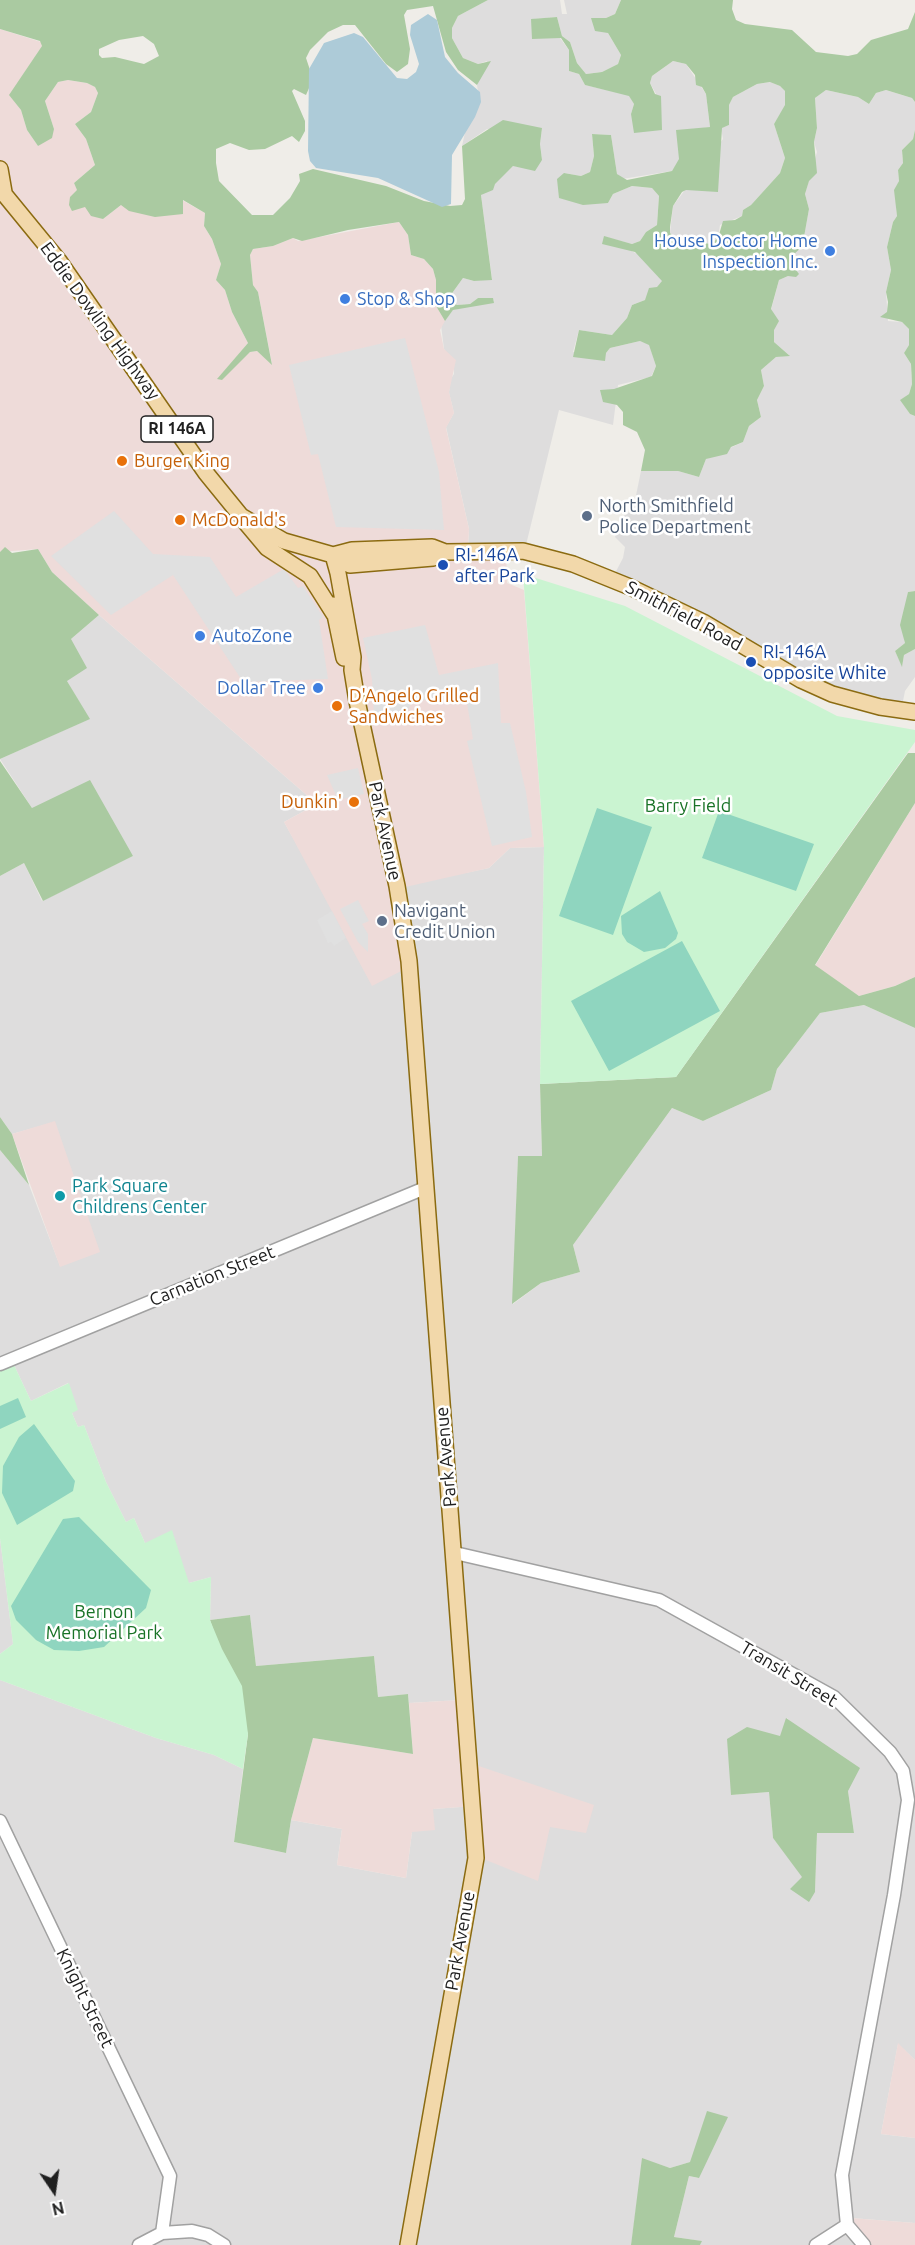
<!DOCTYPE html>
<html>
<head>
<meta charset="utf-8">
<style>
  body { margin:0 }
  #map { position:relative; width:915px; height:2245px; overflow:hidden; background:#efede8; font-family:Ubuntu,sans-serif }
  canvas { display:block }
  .north { position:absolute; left:24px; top:2161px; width:60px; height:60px; -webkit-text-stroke:4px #fff; paint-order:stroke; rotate:167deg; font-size:16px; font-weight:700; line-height:24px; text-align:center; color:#202020 }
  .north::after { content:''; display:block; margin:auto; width:21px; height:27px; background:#202020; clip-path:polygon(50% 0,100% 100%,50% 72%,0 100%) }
</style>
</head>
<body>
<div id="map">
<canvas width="915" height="2245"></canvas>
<div class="north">N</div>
</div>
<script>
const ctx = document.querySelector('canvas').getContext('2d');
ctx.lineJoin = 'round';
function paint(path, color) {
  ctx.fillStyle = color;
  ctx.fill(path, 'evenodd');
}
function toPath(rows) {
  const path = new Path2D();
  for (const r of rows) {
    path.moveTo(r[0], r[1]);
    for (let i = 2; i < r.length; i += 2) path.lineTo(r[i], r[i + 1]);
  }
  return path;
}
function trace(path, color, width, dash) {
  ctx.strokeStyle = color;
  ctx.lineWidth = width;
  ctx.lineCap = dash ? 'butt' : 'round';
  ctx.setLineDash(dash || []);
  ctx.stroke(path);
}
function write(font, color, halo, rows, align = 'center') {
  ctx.font = font + ' Ubuntu,sans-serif';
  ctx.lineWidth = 5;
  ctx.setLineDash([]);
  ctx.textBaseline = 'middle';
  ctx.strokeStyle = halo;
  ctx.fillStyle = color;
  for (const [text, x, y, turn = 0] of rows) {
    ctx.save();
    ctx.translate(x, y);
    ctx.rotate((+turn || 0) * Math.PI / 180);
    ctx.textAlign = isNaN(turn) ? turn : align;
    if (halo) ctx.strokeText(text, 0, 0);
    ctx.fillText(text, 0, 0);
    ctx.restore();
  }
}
paint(toPath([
  [488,0,560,0,562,14,567,14,564,0,621,0,615,14,606,18,608,33,621,55,618,64,602,72,586,74,577,63,570,42,562,36,557,17,534,19,532,38,560,38,569,50,569,71,579,74,585,85,629,95,634,104,631,114,656,94,650,83,652,76,673,61,686,64,706,94,710,127,704,128,672,171,622,179,617,174,611,135,592,134,594,156,590,172,581,176,564,173,608,203,613,194,632,186,652,188,659,196,657,225,646,232,640,241,632,244,605,237,639,255,663,281,645,300,632,305,627,318,612,335,579,330,573,352,606,353,610,348,640,341,649,344,656,366,651,377,618,385,613,425,559,410,525,549,468,548,469,529,446,427,454,413,449,393,450,380,454,374,454,367,444,349,441,325,453,310,495,300,478,298,470,304,457,305,450,301,450,296,463,278,474,281,492,279,481,195,513,166,526,167,542,160,540,144,542,128,487,129,462,146,466,128,479,98,477,85,487,61,478,64,463,58,452,38,452,28,458,16],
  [771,82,780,86,785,91,786,105,774,124,785,158,780,173,751,205,743,210,742,216,720,225,718,238,711,244,676,239,670,233,673,206,723,139,721,128,729,125,729,105,733,97,757,84],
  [826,90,858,97,869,104,876,93,886,90,912,98,915,102,915,130,913,139,902,150,903,163,898,170,899,181,895,190,897,216,893,222,887,247,891,270,886,292,888,321,902,322,909,329,909,345,904,353,911,364,912,384,909,394,901,400,910,414,915,416,915,591,908,592,903,630,905,643,895,651,902,666,904,655,915,649,915,677,905,691,901,711,834,692,612,579,623,558,625,547,615,537,622,517,633,510,641,471,678,471,699,477,706,459,743,442,749,426,761,417,757,400,764,386,761,370,776,357,789,355,774,342,774,316,771,310,779,280,788,276,793,266,793,255,804,237,809,209,805,194,817,152,814,142,817,128,815,98],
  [99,615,317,804,284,822,329,901,489,868,510,848,544,847,540,1084,542,1156,518,1156,513,1304,541,1283,580,1272,573,1245,672,1108,703,1121,771,1090,777,1069,820,1013,864,1005,915,1028,915,2060,898,2044,881,2134,915,2138,915,2223,851,2218,866,2245,700,2245,701,2241,674,2237,689,2176,698,2178,690,2162,670,2168,643,2159,631,2245,0,2245,0,1680,156,1738,214,1755,243,1769,234,1842,286,1853,291,1820,342,1829,337,1865,406,1878,412,1832,432,1809,475,1806,464,1761,461,1700,409,1703,408,1694,378,1697,374,1656,256,1666,250,1615,210,1620,211,1577,189,1583,145,1543,134,1518,126,1522,106,1482,84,1425,78,1427,72,1413,68,1383,31,1401,14,1365,0,1371,0,1150,29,1185,60,1266,55,1122,12,1134,0,1117,0,876,24,863,42,901,133,856,32,808,0,759,89,719,67,681,71,639],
  [787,1718,848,1791,854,1833,817,1833,815,1892,773,1838,769,1792,731,1795,780,1737],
  [0,1538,13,1644,0,1654]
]), '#dedddd');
paint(toPath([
  [0,29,41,42,42,46,10,95,21,110,27,130,38,146,54,129,45,101,58,82,68,80,87,83,95,87,98,93,91,112,75,124,86,139,95,165,74,183,85,206,103,219,121,205,182,200,205,213,204,226,212,239,221,264,216,280,225,290,232,312,248,343,218,379,250,352,257,351,272,364,258,292,253,285,250,255,253,249,273,246,293,238,298,241,399,222,408,235,411,255,424,259,433,269,436,280,436,306,445,321,440,330,444,349,456,360,449,392,454,413,446,428,469,529,468,548,506,550,507,583,524,590,544,847,510,848,489,868,401,888,407,968,372,986,284,822,317,804,99,615,52,572,38,549,0,552],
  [915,803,915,977,895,986,859,996,815,966],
  [55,1121,100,1252,60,1267,12,1134],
  [461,1700,464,1761,594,1805,586,1833,550,1827,538,1881,481,1858,475,1806,433,1809,435,1830,412,1832,406,1878,337,1865,342,1829,291,1820,313,1738,413,1754,409,1703],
  [898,2043,915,2060,915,2138,881,2134],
  [851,2218,915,2223,915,2245,866,2245,850,2222]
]), '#eedbd9');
paint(toPath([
  [0,0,488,0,458,16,452,28,452,38,463,58,478,64,491,61,477,85,458,70,446,52,433,6,407,10,404,15,410,49,408,64,397,72,386,64,355,25,343,25,328,32,310,50,306,58,313,79,306,95,294,89,292,91,305,121,305,131,299,142,292,136,265,149,249,150,230,143,216,149,216,163,219,181,252,215,273,215,290,198,300,181,299,174,313,169,386,186,424,201,450,206,462,205,465,199,462,146,503,120,542,128,540,144,542,160,535,171,513,166,495,184,493,190,481,195,492,280,474,281,463,278,450,296,450,301,457,305,470,304,478,298,493,298,494,303,453,310,445,321,436,306,436,280,433,269,424,259,411,255,408,235,399,222,348,230,302,241,293,238,273,246,253,249,250,255,253,285,258,292,272,365,257,351,250,352,222,380,217,379,248,343,232,312,225,290,216,280,221,264,212,239,204,226,205,213,183,200,183,214,155,217,129,211,121,205,103,219,91,216,85,207,72,211,69,205,70,197,77,190,74,183,95,165,86,139,75,124,91,112,98,93,95,87,87,83,68,80,58,82,45,101,54,129,52,138,38,146,27,130,21,110,9,95,42,46,40,41,0,29],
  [143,36,154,44,159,56,144,64,115,57,102,58,99,55,99,49,119,40],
  [621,0,733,0,732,9,736,20,745,24,792,30,816,52,848,56,857,54,871,40,908,29,915,12,915,102,912,98,886,90,876,93,869,104,858,97,826,90,815,98,817,128,814,142,817,173,809,181,805,194,809,209,804,237,805,244,793,255,793,266,799,274,796,277,788,276,779,280,771,309,779,321,774,330,774,342,790,356,776,357,761,370,764,386,757,400,761,417,749,426,743,442,731,447,727,454,706,459,699,477,678,471,641,471,645,450,637,432,623,425,623,412,617,405,603,402,600,390,614,389,652,376,656,366,649,345,640,341,610,348,606,353,605,361,573,357,579,330,612,335,627,318,632,305,645,300,649,288,657,287,662,281,635,252,602,244,604,236,632,244,640,241,646,232,657,225,659,196,652,188,632,186,613,194,608,203,583,205,559,198,557,179,564,173,581,176,590,172,594,156,592,134,611,135,617,174,627,180,672,171,679,159,676,130,710,127,706,94,702,87,696,85,695,75,686,64,673,61,652,76,650,83,655,94,661,96,662,130,634,133,631,114,634,104,629,96,585,85,579,74,569,71,569,50,561,38,532,39,531,19,557,17,562,36,570,42,577,63,586,74,602,72,618,64,621,55,608,33,595,31,591,18,606,18,615,14],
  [770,82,780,86,785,91,785,105,774,124,785,158,780,173,751,205,743,210,742,216,735,220,723,221,718,238,711,244,676,239,670,233,670,227,673,206,682,192,686,190,718,192,722,128,729,125,729,105,733,97,757,84],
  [915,130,915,416,910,414,900,400,909,394,912,384,911,364,904,353,909,345,909,329,902,322,880,317,887,312,888,302,886,292,891,270,887,247,893,222,897,216,894,190,899,181,898,170,903,163,902,150,913,139],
  [5,547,12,553,38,549,52,572,99,615,71,639,87,668,67,681,90,719,0,759,0,552],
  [915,591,915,649,904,655,902,667,895,651,905,643,900,625,908,592],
  [908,753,915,753,915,803,815,965,859,996,895,986,915,977,915,1028,864,1005,820,1013,777,1069,771,1090,703,1121,672,1108,573,1245,580,1272,541,1283,512,1304,518,1156,542,1156,540,1084,676,1077],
  [0,761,32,808,90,780,133,856,43,901,24,863,0,876],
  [0,1117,12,1134,29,1185,0,1150],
  [250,1615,256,1666,374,1656,378,1697,408,1694,413,1754,313,1738,291,1820,286,1853,234,1842,248,1734,210,1620],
  [786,1718,860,1768,848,1791,854,1833,817,1833,815,1892,809,1902,790,1889,802,1877,773,1838,769,1792,731,1795,727,1739,747,1727,780,1736],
  [707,2111,728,2117,699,2178,689,2176,674,2237,702,2241,700,2245,631,2245,642,2158,670,2168,690,2162]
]), '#aacaa1');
paint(toPath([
  [523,574,625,606,837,716,915,730,915,742,676,1077,540,1084,544,847],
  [14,1365,31,1401,69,1383,78,1410,72,1413,78,1427,84,1425,106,1482,126,1522,134,1518,145,1543,172,1530,189,1583,211,1577,210,1620,222,1649,242,1686,248,1734,243,1769,214,1755,156,1738,0,1680,0,1654,13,1644,0,1538,0,1371]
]), '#caf4d1');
paint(toPath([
  [597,808,652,827,613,935,559,916],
  [719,811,814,844,796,891,702,858],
  [660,891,678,933,676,939,665,948,644,952,627,942,622,934,621,916],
  [682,941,720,1011,609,1071,571,1001],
  [18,1398,26,1417,0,1429,0,1406],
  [34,1424,75,1481,73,1491,17,1525,2,1493,3,1466,19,1437],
  [79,1517,151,1590,146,1608,104,1647,79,1651,54,1650,36,1640,16,1620,11,1606,63,1519]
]), '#8fd5bf');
paint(toPath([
  [405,338,439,472,444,530,336,527,318,454,311,455,289,365],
  [114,511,153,554,210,557,236,597,284,569,298,588,303,586,323,617,319,620,328,679,243,682,173,575,111,615,51,556],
  [425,625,439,675,498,663,501,723,510,723,526,792,532,837,492,846,467,741,473,739,465,691,411,703,408,710,374,717,372,679,363,638],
  [358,768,364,794,338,800,327,775],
  [358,900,369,921,362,924,368,934,368,952,358,942,340,909],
  [332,911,346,938,334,946,331,942,328,943,317,920]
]), '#e0e0e0');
paint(toPath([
  [428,14,437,20,445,57,458,73,480,92,481,102,475,117,452,155,451,204,442,207,378,178,316,168,310,161,308,151,309,69,324,43,354,33,363,37,397,78,407,79,416,72,419,64,410,35,411,25]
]), '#adcbd8');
const minor = toPath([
  [0,1364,425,1188],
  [455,1553,659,1600,834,1697,890,1752,903,1771,908,1800,894,1895,842,2175,847,2225],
  [0,1821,170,2176,162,2233],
  [139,2245,162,2233,192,2231,208,2235,224,2245],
  [816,2245,847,2225,864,2245]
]);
const major = toPath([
  [0,169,4,192],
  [0,189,59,261,206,473,241,516,284,541,333,555,350,565,433,558,445,552],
  [246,523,267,548,310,576,334,614],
  [333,555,338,573,353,657,352,670,357,701,397,886,409,961,476,1858,408,2245],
  [333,555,352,550,432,547,445,552,523,551,573,564,630,587,703,622,801,680,832,694,880,707,915,712],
  [333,605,344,658]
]);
trace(minor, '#a1a1a1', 15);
trace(major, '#8b6b11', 18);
trace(minor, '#fff', 12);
trace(major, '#f2d8aa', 15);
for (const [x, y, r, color] of [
  [830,251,6,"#3f7fe0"],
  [345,299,6,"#3f7fe0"],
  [122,461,6,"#e8710a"],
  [587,516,6,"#5c6f8a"],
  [180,520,6,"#e8710a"],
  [443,565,6,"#1a4fb4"],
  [200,636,6,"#3f7fe0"],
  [751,662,6,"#1a4fb4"],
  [318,688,6,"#3f7fe0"],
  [337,706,6,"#e8710a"],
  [354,802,6,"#e8710a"],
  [382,921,6,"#5c6f8a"],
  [60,1196,6,"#0f9aa8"]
]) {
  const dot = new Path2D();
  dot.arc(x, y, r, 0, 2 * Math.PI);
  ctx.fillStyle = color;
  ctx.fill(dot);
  trace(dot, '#fff', 2);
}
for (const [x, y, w] of [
  [177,429,72]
]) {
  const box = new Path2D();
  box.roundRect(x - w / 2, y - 13, w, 26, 4.5);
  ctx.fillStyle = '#fff';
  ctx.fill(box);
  trace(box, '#202020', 1.5);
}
write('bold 16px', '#202020', null, [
  ["RI 146A",177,429]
]);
write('18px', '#366cbe', '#fff', [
  ["House Doctor Home",818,241],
  ["Inspection Inc.",818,262],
  ["Stop & Shop",357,299,"left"],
  ["AutoZone",212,636,"left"],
  ["Dollar Tree",306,688]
], 'right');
write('18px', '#202020', '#fff', [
  ["Eddie Dowling Highway",100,321,54],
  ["Smithfield Road",684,616,28],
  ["Park Avenue",385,831,78],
  ["Carnation Street",212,1276,-22],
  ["Park Avenue",446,1457,-95],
  ["Transit Street",789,1674,31],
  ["Park Avenue",460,1941,-80],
  ["Knight Street",85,1998,64]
]);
write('18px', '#c56008', '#fff', [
  ["Burger King",134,461],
  ["McDonald's",192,520],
  ["D'Angelo Grilled",349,696],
  ["Sandwiches",349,717],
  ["Dunkin'",342,802,"right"]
], 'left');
write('18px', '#4e5e75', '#fff', [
  ["North Smithfield",599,506],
  ["Police Department",599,527],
  ["Navigant",394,911],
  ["Credit Union",394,932]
], 'left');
write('18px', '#164399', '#fff', [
  ["RI-146A",455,555],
  ["after Park",455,576],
  ["RI-146A",763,652],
  ["opposite White",763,673]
], 'left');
write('18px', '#197327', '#fff', [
  ["Barry Field",688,806],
  ["Bernon",104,1612],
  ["Memorial Park",104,1633]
]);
write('18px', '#0d838f', '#fff', [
  ["Park Square",72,1186],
  ["Childrens Center",72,1207]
], 'left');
</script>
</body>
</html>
